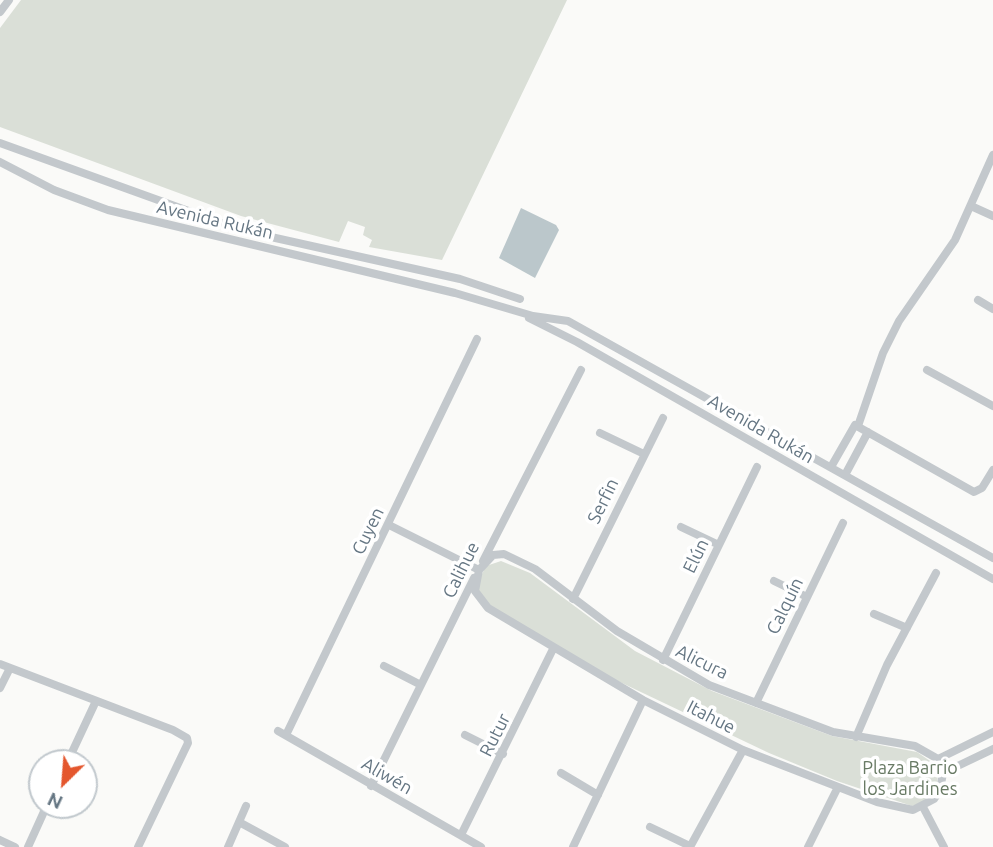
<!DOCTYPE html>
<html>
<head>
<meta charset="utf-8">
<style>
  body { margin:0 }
  #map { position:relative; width:993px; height:847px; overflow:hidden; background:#fafaf8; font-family:Ubuntu,sans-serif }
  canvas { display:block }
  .north { position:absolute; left:28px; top:749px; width:70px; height:70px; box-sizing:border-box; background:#fff; border:2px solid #c1c8cd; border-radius:50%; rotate:205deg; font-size:19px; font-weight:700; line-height:28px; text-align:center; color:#657683 }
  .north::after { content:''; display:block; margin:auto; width:24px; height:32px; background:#e4572e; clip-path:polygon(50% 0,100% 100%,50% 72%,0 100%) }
</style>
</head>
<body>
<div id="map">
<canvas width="993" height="847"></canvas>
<div class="north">N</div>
</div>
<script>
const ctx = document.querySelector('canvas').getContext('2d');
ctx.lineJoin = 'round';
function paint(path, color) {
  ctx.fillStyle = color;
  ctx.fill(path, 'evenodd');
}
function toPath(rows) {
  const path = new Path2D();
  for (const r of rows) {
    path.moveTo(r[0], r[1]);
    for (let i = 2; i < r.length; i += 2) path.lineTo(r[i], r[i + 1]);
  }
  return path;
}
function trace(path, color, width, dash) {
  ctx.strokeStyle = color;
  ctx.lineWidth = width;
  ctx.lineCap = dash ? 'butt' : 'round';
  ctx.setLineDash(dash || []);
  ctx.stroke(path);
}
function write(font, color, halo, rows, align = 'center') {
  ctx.font = font + ' Ubuntu,sans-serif';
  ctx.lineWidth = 7;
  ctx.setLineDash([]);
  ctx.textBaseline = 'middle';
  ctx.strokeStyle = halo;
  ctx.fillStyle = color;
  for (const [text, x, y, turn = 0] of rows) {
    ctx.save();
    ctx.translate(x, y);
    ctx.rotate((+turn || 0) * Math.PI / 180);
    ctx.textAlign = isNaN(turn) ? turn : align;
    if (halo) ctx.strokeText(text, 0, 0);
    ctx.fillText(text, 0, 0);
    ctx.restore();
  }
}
paint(toPath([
  [21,0,567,0,442,260,369,247,372,240,363,235,365,227,348,221,339,242,241,216,0,127,0,28],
  [501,561,530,573,635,651,712,691,832,736,917,752,933,763,938,776,936,790,925,803,912,806,837,781,769,753,582,664,491,607,479,593,477,584,486,566]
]), '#dadfd7');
paint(toPath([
  [521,208,556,225,559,230,535,278,499,258]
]), '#bbc7cb');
trace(toPath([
  [0,12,9,0],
  [0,143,244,231,460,279,520,299],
  [0,162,54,190,108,210,455,293,533,316,568,321,993,558],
  [971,206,993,216],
  [978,300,993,309],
  [529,318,577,342,993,579],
  [927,370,993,406],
  [858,426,883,353,899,321,955,240,993,155],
  [600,433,644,454],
  [831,467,855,425,974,492,982,488,993,470],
  [845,475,868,432],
  [389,525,479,570],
  [681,527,719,545],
  [483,561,581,370],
  [479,570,475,591,488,608,643,700,743,750,877,802,913,810,934,799,940,790,943,773,938,759],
  [479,570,493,555,504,554,535,569,617,631,709,685,833,732,915,746,938,759],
  [774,581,807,597],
  [573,599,663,418],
  [874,614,907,628],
  [663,660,757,467],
  [0,664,173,730,187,738,188,743,138,847],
  [384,666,421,685],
  [0,688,10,668],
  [756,703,843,523],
  [278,731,481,847],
  [286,735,477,339],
  [465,735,503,754],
  [856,737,887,665,936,573],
  [938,759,993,732],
  [67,763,96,701],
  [561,773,598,795],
  [943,773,993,749],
  [371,786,474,578],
  [923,807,944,847],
  [239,822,285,847],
  [650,827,690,846],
  [461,835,554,647],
  [0,840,15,847],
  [28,847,47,805],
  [228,847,246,806],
  [573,847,643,700],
  [690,847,743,750],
  [808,847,838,787]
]), '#c3c8cc', 8);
write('18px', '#657683', '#fff', [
  ["Avenida Rukán",215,220,13],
  ["Avenida Rukán",761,429,30],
  ["Serfin",603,501,-64],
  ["Cuyen",368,531,-64],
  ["Elún",696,556,-64],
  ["Calihue",461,570,-64],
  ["Calquín",785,606,-64],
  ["Alicura",702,662,26],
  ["Itahue",711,717,27],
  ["Rutur",495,735,-63],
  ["Aliwén",387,776,30]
]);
write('18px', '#687a64', '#fff', [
  ["Plaza Barrio",910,768],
  ["los Jardines",910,789]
]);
</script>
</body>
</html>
